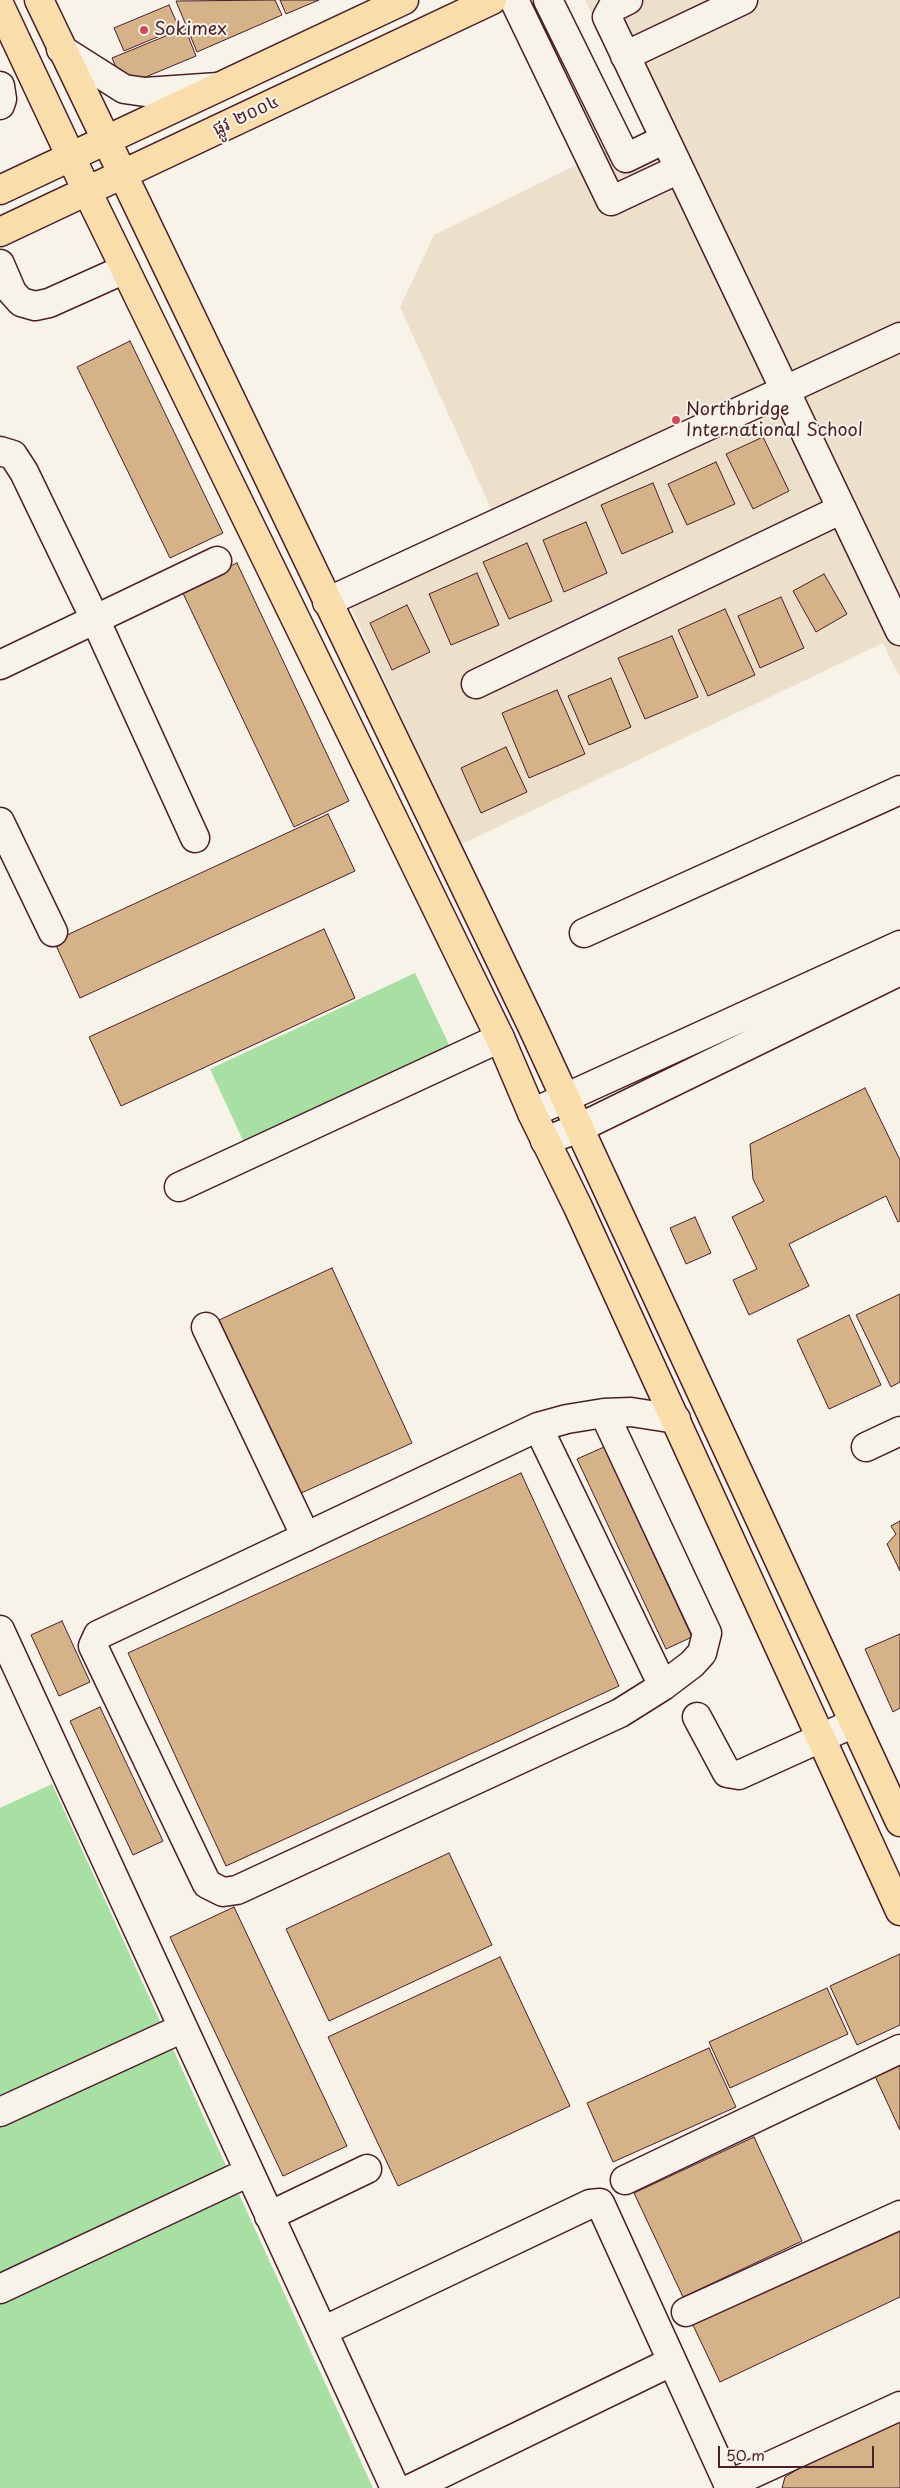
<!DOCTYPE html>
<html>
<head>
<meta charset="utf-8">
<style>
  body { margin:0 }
  #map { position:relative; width:900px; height:2488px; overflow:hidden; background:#f7f3e8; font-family:"Playpen Sans",sans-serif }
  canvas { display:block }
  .scale { position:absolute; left:718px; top:2446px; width:156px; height:22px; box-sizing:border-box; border:2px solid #4a1f2b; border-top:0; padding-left:6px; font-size:15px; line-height:18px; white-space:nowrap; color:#4a1f2b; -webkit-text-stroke:4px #f7f3e8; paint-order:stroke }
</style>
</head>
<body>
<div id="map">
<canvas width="900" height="2488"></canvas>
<div class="scale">50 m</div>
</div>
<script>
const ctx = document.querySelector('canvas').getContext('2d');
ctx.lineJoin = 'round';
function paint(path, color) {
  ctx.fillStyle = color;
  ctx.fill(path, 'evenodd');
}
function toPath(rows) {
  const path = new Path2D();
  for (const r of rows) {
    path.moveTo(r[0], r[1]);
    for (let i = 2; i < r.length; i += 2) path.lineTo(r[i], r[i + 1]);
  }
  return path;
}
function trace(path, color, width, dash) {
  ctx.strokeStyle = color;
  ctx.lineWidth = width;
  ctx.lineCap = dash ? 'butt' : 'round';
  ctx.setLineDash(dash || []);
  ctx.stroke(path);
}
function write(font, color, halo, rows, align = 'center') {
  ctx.font = font + ' "Playpen Sans","Noto Sans Khmer",sans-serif';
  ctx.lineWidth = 4;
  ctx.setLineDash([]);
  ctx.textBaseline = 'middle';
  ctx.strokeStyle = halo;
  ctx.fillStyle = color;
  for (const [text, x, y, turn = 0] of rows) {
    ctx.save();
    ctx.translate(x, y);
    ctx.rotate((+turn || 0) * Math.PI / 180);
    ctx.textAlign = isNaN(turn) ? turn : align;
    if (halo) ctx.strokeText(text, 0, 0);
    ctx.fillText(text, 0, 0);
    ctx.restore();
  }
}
paint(toPath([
  [585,0,900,0,900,678,883,643,460,845,350,605,502,533,400,307,434,235,646,131]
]), '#ede0cb');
paint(toPath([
  [415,973,452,1051,246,1147,210,1069],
  [52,1784,373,2488,0,2488,0,1808]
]), '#a8dfa2');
const building = toPath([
  [275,0,282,15,197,52,176,1,275,0],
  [280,0,319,0,286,14,280,0],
  [169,5,179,28,124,51,114,28,169,5],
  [185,28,196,56,124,86,112,58,185,28],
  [130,341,223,533,170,558,77,367,130,341],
  [763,437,789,491,753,509,726,454,763,437],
  [716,462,735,504,687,525,668,484,716,462],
  [653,483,673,532,622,554,601,505,653,483],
  [586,522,607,573,564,592,543,540,586,522],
  [527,543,552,601,509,619,483,562,527,543],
  [237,563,349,801,294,827,181,589,237,563],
  [477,573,499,625,451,645,429,594,477,573],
  [824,574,847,614,816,632,793,591,824,574],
  [781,597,804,648,760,668,738,616,781,597],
  [407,605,430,652,392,670,370,623,407,605],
  [725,609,755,675,708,696,678,630,725,609],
  [672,636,698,697,645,719,618,658,672,636],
  [611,678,631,727,589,745,568,696,611,678],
  [557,690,585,754,529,778,502,713,557,690],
  [506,747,527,792,481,813,461,768,506,747],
  [328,814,355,871,80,998,54,941,328,814],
  [324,929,355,998,121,1106,89,1037,324,929],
  [865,1088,900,1160,900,1221,898,1222,886,1196,789,1244,809,1286,749,1315,733,1280,757,1269,732,1217,764,1201,753,1179,750,1144,865,1088],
  [695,1217,711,1253,686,1264,670,1228,695,1217],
  [332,1268,412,1443,299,1494,219,1320,332,1268],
  [900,1294,900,1382,891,1387,856,1315,900,1294],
  [849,1315,881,1385,829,1409,797,1340,849,1315],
  [604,1447,692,1637,666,1649,577,1459,604,1447],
  [521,1473,619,1686,226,1866,128,1653,521,1473],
  [900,1521,900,1571,887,1544,896,1534,891,1526,900,1521],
  [62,1621,90,1682,59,1696,31,1635,62,1621],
  [900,1634,900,1708,893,1712,865,1649,900,1634],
  [100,1707,163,1841,133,1855,70,1721,100,1707],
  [449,1853,492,1945,329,2021,286,1929,449,1853],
  [234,1907,347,2146,283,2176,170,1937,234,1907],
  [900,1954,900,2025,857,2045,830,1986,900,1954],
  [500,1957,570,2106,398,2186,328,2037,500,1957],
  [827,1988,848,2034,730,2088,709,2042,827,1988],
  [709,2048,736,2107,613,2162,587,2103,709,2048],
  [900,2061,900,2130,874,2074,900,2061],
  [754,2137,802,2241,683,2297,634,2193,754,2137],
  [900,2225,900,2297,720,2382,692,2323,900,2225],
  [900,2415,900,2488,782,2488,785,2477,814,2459,900,2415]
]);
paint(building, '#d6b288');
trace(building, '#4a1f2b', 1);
const minor = toPath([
  [514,0,611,201,679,169],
  [548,0,626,158,665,139],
  [628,0,612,8,607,17,900,631],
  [61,49,124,89,145,92,218,87],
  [625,56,743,0],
  [0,86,2,99,0,105],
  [0,264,12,292,21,302,35,306,49,303,125,269],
  [0,451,13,455,24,472,95,619,195,838],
  [327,602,900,337],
  [0,665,217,561],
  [476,684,842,509],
  [0,822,53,932],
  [584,933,900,790],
  [532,1113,900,945],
  [545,1141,579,1128,900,971],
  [179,1187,500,1038],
  [206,1327,306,1537],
  [604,1413,707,1633,702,1653,692,1664,663,1686,620,1713,237,1890,223,1892,207,1884,93,1646,98,1635,538,1427,567,1419,604,1413,631,1412,676,1419],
  [538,1427,663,1686],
  [866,1447,900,1431],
  [0,1630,395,2488],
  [697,1717,727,1773,739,1775,854,1723],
  [0,2112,183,2028],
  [625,2180,900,2049],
  [269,2216,367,2169],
  [0,2289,249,2172],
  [686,2312,900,2215],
  [323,2331,590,2204,600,2203,730,2488],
  [728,2485,900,2406],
  [412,2488,671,2362]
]);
const major = toPath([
  [39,0,532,1026,900,1822],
  [0,6,87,191,500,1038,532,1113,578,1207,900,1911],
  [0,190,404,0],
  [0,232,492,0]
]);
trace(minor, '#4a1f2b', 31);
trace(major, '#4a1f2b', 31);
trace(minor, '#f7f3e8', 28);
trace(major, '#f9deab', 28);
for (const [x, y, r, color] of [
  [144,30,5,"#d1495b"],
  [676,420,5,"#d1495b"]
]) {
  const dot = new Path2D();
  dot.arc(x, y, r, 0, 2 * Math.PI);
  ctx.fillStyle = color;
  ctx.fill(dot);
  trace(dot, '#f7f3e8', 2);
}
write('18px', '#4a1f2b', '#f7f3e8', [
  ["Sokimex",154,30],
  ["Northbridge",686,410],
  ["International School",686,431]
], 'left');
write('18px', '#4a1f2b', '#f7f3e8', [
  ["ផ្លូវ ២០០៤",246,116,-25]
]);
</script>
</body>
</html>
